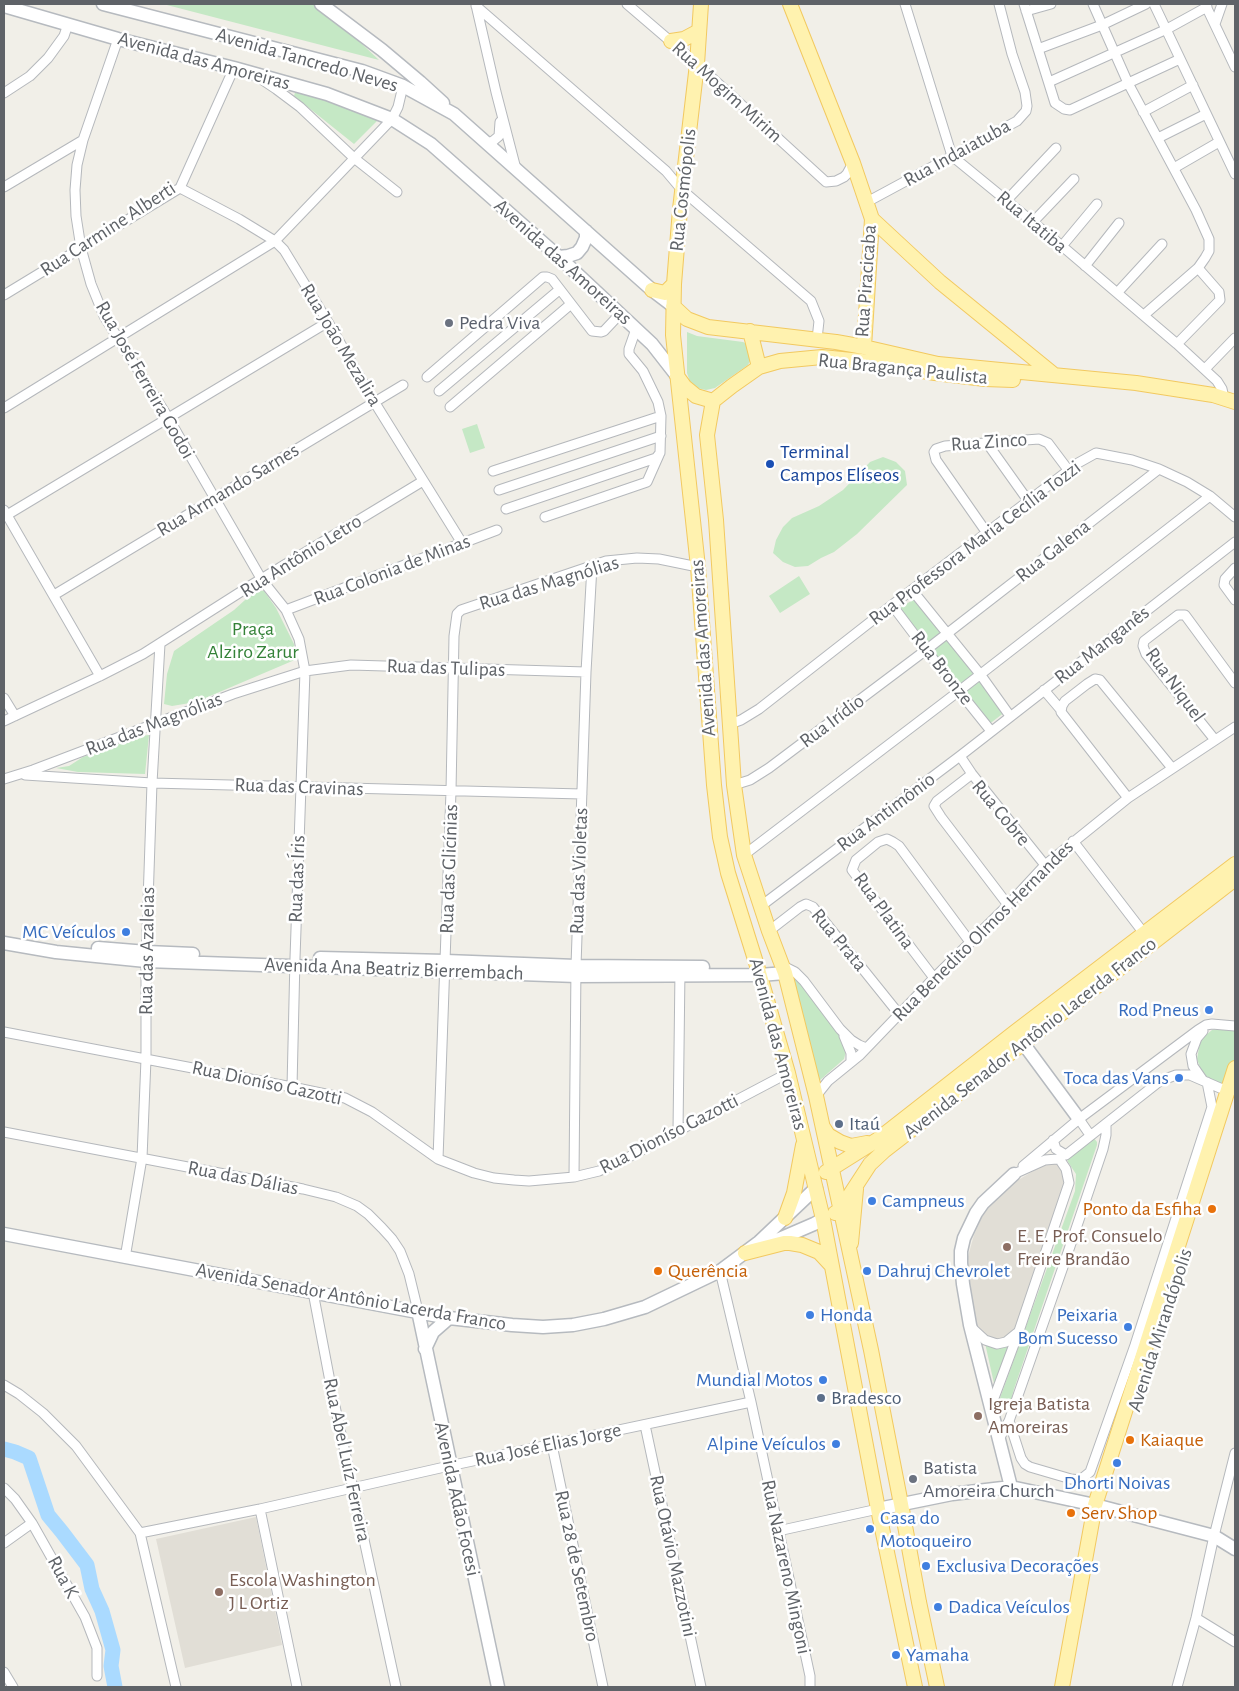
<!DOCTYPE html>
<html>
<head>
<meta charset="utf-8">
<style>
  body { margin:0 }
  #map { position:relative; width:1239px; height:1691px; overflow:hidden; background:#f1efe8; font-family:"Alegreya Sans",sans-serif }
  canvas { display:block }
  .frame { position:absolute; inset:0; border:5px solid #5f6368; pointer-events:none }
</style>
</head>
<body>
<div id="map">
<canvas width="1239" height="1691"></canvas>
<div class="frame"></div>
</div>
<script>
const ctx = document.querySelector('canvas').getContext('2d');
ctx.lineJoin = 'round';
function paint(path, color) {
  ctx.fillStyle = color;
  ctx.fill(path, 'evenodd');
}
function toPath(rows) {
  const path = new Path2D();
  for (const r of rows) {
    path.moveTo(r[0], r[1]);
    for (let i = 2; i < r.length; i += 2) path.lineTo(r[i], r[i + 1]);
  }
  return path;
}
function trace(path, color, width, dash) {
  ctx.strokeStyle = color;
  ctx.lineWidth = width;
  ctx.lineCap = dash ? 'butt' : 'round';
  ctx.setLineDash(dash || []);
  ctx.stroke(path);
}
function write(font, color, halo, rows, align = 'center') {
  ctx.font = font + ' "Alegreya Sans",sans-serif';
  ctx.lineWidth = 5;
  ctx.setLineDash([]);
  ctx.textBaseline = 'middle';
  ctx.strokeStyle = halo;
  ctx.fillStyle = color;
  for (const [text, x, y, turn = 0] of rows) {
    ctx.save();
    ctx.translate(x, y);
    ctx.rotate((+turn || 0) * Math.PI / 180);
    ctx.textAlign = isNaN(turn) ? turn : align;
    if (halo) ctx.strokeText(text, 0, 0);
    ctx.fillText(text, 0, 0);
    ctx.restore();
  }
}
paint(toPath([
  [1053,1162,1059,1164,1067,1180,1013,1333,1003,1340,989,1340,976,1329,967,1260,974,1235,985,1210,1015,1182,1038,1168],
  [256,1517,282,1645,185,1668,156,1539]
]), '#e1ded6');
paint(toPath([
  [163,4,314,4,328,12,379,60],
  [296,89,379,119,354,144,294,96],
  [687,332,697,336,743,342,747,344,751,358,750,361,748,365,715,388,706,390,697,388,690,382,687,373],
  [477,424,485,448,470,453,462,429],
  [883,457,896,462,905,471,907,485,857,534,834,552,821,558,808,566,795,567,783,562,773,553,776,540,783,527,792,518,819,506,843,490,870,462],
  [799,576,810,594,780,613,769,596],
  [256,590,264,591,276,608,294,644,297,659,196,702,172,706,164,704,167,674,174,651,234,610],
  [916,598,1005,712,988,725,898,609],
  [149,735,145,774,78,772,56,768,69,766,83,757,142,736],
  [787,971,797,978,840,1032,846,1051,844,1059,819,1081],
  [1223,1028,1235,1030,1235,1058,1227,1081,1222,1085,1209,1081,1201,1070,1197,1059,1200,1042,1206,1035,1212,1030],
  [1093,1137,1097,1142,1097,1145,1014,1389,1007,1415,1000,1398,1075,1191,1076,1174,1068,1162,1067,1158],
  [985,1343,1001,1348,1006,1347,1011,1343,995,1388]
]), '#c5e8c5');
trace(toPath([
  [4,1449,15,1452,29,1458,48,1515,62,1532,87,1565,92,1589,102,1611,113,1650,111,1666,115,1687]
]), '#aadaff', 15);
const street = toPath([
  [627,4,697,64,826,182,836,181,844,177,847,174,853,163],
  [905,4,952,156,1062,246,1177,344,1217,381,1222,389,1224,398],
  [1024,4,1055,103,1064,109,1070,110,1180,59],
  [1093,4,1128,83,1196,210,1209,239,1209,251,1205,258,1198,268,1219,292,1220,300,1177,344],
  [1154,4,1235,174],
  [1205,4,1235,67],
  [476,5,496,92,516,169],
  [476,6,666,171,682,190,811,301,819,321,817,339],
  [1026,11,1051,4],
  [1215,24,1222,4],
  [118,39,83,140,77,165,75,190,76,216,81,248,91,284,104,316,169,419,262,580,286,610,299,639,305,671,295,958,292,1087],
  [1038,49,1102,25,1146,4],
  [261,79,276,89,300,107,354,158,397,192],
  [1049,82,1167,29,1207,7],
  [4,93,30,76,48,58,64,36,68,24],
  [1143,112,1193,85],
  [1158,138,1206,114],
  [486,144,493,141,499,136,500,122],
  [1174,168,1219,142],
  [4,187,83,140],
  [180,188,239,219,275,241,284,250,328,322,375,403,462,543],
  [1007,200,1056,148],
  [867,202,1017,121,1026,111,1027,106,1025,92,1012,54,999,4],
  [1033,222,1074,179],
  [1062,246,1097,204],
  [1085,266,1119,223],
  [1117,293,1162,244],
  [4,295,180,188,234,68],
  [1144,315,1198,268],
  [1205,369,1235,338],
  [427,377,543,277,547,277,552,279,592,331,601,332,604,331,620,314],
  [439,391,559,290],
  [450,407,571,304],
  [4,408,275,241,392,119,398,107,403,86],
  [987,443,1029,502],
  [493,471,661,416],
  [499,490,661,436],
  [506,509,656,458,660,453,661,416,658,402,643,371,629,354,629,349,636,329],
  [4,510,100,676],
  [7,515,328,322],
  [545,517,647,482,659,455],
  [987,533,936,460,934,452,936,449,945,446,1039,439,1048,443,1069,471],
  [1235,568,1225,579,1224,585,1235,600],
  [912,590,980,674,1010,716],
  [54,595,403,385],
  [892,605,926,650,991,731],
  [286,610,497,530],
  [1044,690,1061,710],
  [4,698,15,716],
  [4,721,100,676,143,654,253,584,423,481],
  [730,724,741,720,759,709,892,605,1078,463,1096,453,1132,460,1159,469,1187,482,1210,496,1235,517],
  [1215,740,1146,654,1143,646,1144,641,1178,615,1185,615,1235,683],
  [960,756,972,774,1045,865],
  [972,774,937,801,934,806,941,817,1008,905],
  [25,775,152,783,582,794],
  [4,779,33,770,233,694,305,671,351,665,586,672],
  [734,785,750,780,769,768,926,650,1159,469],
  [1128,798,1061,712,1062,706,1065,701,1087,684,1095,679,1100,680,1172,768],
  [1073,841,1146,936],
  [744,855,959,691,1210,496],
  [761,906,960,756,1235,542],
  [769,931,800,907,806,904,813,907,899,1014],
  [783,966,795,972,804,981,840,1029,851,1040,859,1045,866,1048],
  [934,978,852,870,856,860,878,842,887,839,893,842,899,846,970,942],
  [4,1032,292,1087,345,1098,372,1112,438,1159,474,1173,494,1178,514,1180,529,1181,574,1177,599,1171,625,1159,788,1073],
  [844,1036,851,1053,851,1062],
  [1202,1079,1193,1066,1191,1054,1197,1038,1203,1031],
  [816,1096,828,1081,860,1055,934,978,1008,905,1045,865,1128,798,1235,727],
  [1079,1119,1090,1135],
  [678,1131,680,970],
  [4,1132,303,1189,336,1197,357,1206,368,1214,382,1228,392,1239,400,1251,409,1274,418,1311],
  [1053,1140,1056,1149,1066,1155,1160,1081,1176,1075,1190,1075,1220,1088,1235,1090],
  [438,1159,451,791,454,636,457,614,461,610,606,561,637,558,659,559,698,567],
  [1023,1166,1079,1119,1198,1030,1206,1025,1212,1024,1235,1026],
  [574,1177,576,966,586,672,592,566],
  [125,1258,142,1158,146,1059,146,961,152,783,160,644],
  [720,1271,751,1402,810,1676,810,1687],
  [313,1292,333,1397,396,1687],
  [972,1328,985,1340,997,1344,1006,1342,1017,1333],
  [4,1385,19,1394,43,1413,76,1446,140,1533,176,1687],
  [991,1406,1019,1331,1069,1183,1066,1169,1060,1160,1057,1159,1045,1160,1014,1174],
  [1009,1421,1021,1458,1025,1464,1030,1467,1071,1479,1080,1480,1090,1472,1135,1345,1212,1107,1207,1082],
  [645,1425,701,1687],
  [999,1439,1009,1421,1063,1267,1103,1149,1106,1135,1106,1124],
  [552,1445,603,1687],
  [4,1488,15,1499,32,1523,85,1617,97,1648,97,1676],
  [260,1509,297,1687],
  [778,1531,878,1509],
  [140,1533,260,1509,449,1466,751,1402],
  [4,1543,32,1523],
  [1196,1618,1235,1642],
  [4,1672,13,1687],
  [1177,1687,1196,1618,1214,1536,1235,1453]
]);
const secondary = toPath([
  [103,4,362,71,403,86,454,114,652,290,673,306],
  [321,4,382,50,420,82,443,103],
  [4,6,118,39,234,68,327,94,392,119,431,144,559,257,652,344,677,376],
  [559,257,568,256,577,253,582,247,586,238,586,231],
  [4,943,56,952,146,961,577,976,760,975,785,973],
  [98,948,147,952,193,954],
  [320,958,446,961,576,966,703,967],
  [1017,1035,1079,1119],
  [4,1234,449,1318,512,1325,543,1327,573,1325,604,1319,645,1307,720,1271,759,1242,816,1188],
  [770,1243,814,1224,823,1219],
  [418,1311,498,1687],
  [425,1349,433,1332,449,1318],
  [1011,1487,970,1325,963,1284,961,1263,961,1251,964,1238,976,1213,983,1203,1014,1174],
  [878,1509,952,1494,1011,1487,1095,1505,1214,1536,1235,1549]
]);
const primary = toPath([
  [701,4,697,64,680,209,674,284,673,335,698,567,714,785,720,837,728,873,758,969,788,1073,823,1219,878,1509,915,1687],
  [790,4,853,163,872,219,864,347],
  [671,41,684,39,699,31],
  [872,219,940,282,1053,374],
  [652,290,665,293,674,284],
  [673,306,687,319,708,327,836,342,864,347,938,364,1136,383,1213,395,1235,402],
  [750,331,759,367],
  [677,376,685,387,696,396,713,401],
  [713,401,707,435,716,520,734,785,744,855,769,931,785,973,816,1096,871,1350,901,1504,919,1602,937,1687],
  [713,401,732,386,759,367,780,361,822,357,861,361,935,373,985,379,1013,380],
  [823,1127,828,1135,840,1142,851,1146,867,1143],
  [826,1172,877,1140,1015,1032,1235,864],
  [835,1213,840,1210,870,1164,884,1151,1235,879],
  [785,1218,794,1193,803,1145],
  [851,1243,856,1189],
  [745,1253,784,1243,790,1243,802,1245,819,1252,832,1266],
  [1062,1687,1095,1505,1235,1068]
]);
trace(street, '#b5b8bc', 11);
trace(secondary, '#b6babf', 15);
trace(primary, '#f2c960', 16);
trace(street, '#fff', 9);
trace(secondary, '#fff', 12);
trace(primary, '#fff2af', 14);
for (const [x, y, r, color] of [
  [449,323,5,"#6b7280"],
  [770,464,5,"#1a4fb4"],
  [126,932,5,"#3f7fe0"],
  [1209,1010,5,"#3f7fe0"],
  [1179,1078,5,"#3f7fe0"],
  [839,1124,5,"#5c6f8a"],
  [872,1201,5,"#3f7fe0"],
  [1212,1209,5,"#e8710a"],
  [1007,1247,5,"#8d6e63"],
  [658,1271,5,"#e8710a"],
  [867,1271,5,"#3f7fe0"],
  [810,1315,5,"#3f7fe0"],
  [1128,1327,5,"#3f7fe0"],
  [823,1380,5,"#3f7fe0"],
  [821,1398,5,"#5c6f8a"],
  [978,1416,5,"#8d6e63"],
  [1130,1440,5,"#e8710a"],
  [836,1444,5,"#3f7fe0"],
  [1117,1463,5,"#3f7fe0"],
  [913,1479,5,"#6b7280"],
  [1071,1513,5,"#e8710a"],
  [870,1529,5,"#3f7fe0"],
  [926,1566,5,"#3f7fe0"],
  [219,1592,5,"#8d6e63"],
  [938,1607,5,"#3f7fe0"],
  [896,1655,5,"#3f7fe0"]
]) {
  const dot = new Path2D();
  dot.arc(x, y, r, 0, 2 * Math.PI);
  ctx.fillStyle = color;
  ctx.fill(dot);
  trace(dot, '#fff', 2);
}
write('20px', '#5f6368', '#fff', [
  ["Avenida Tancredo Neves",307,60,16],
  ["Avenida das Amoreiras",204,61,15],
  ["Rua Mogim Mirim",727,92,42],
  ["Rua Indaiatuba",957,153,-29],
  ["Rua Cosmópolis",683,190,-84],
  ["Rua Itatiba",1032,222,40],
  ["Rua Carmine Alberti",108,229,-33],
  ["Avenida das Amoreiras",563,262,42],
  ["Rua Piracicaba",866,281,-86],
  ["Rua João Mezalira",341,345,59],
  ["Rua Bragança Paulista",903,369,6],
  ["Rua José Ferreira Godoi",145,380,60],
  ["Rua Zinco",989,442,-4],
  ["Rua Armando Sarnes",228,490,-31],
  ["Rua Professora Maria Cecília Tozzi",975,543,-37],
  ["Rua Galena",1053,551,-38],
  ["Rua Antônio Letro",301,556,-32],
  ["Rua Colonia de Minas",392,570,-21],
  ["Rua das Magnólias",549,583,-17],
  ["Rua Manganês",1102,645,-38],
  ["Avenida das Amoreiras",703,648,-94],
  ["Rua das Tulipas",446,668,2],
  ["Rua Bronze",942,668,52],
  ["Rua Niquel",1175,685,54],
  ["Rua Irídio",832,721,-37],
  ["Rua das Magnólias",154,724,-21],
  ["Rua das Cravinas",299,787,2],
  ["Rua Antimônio",886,812,-37],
  ["Rua Cobre",1001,813,50],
  ["Rua das Glicínias",449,869,-88],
  ["Rua das Violetas",579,871,-88],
  ["Rua das Íris",297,879,-88],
  ["Rua Platina",884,911,54],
  ["Rua Benedito Olmos Hernandes",983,931,-45],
  ["Rua Prata",839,940,50],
  ["Rua das Azaleias",147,951,-89],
  ["Avenida Ana Beatriz Bierrembach",394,969,2],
  ["Avenida Senador Antônio Lacerda Franco",1030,1038,-38],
  ["Avenida das Amoreiras",778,1044,75],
  ["Rua Dioníso Gazotti",267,1083,12],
  ["Rua Dioníso Gazotti",669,1134,-27],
  ["Rua das Dálias",243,1178,11],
  ["Avenida Senador Antônio Lacerda Franco",351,1297,10],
  ["Avenida Mirandópolis",1160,1330,-72],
  ["Rua José Elias Jorge",548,1445,-12],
  ["Rua Abel Luíz Ferreira",347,1460,78],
  ["Avenida Adão Focesi",457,1499,78],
  ["Rua Otávio Mazzotini",673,1556,78],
  ["Rua 28 de Setembro",577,1566,78],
  ["Rua Nazareno Mingoni",786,1567,78],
  ["Rua K",63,1577,62]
]);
write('20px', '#5b616d', '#fff', [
  ["Pedra Viva",459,323],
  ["Batista",923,1468],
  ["Amoreira Church",923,1491]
], 'left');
write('20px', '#164399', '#fff', [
  ["Terminal",780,452],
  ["Campos Elíseos",780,475]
], 'left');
write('20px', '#348238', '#fff', [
  ["Praça",253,629],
  ["Alziro Zarur",253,652]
]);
write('20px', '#366cbe', '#fff', [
  ["MC Veículos",116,932,"right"],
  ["Rod Pneus",1199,1010,"right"],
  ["Toca das Vans",1169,1078,"right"],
  ["Campneus",882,1201],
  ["Dahruj Chevrolet",877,1271],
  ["Honda",820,1315],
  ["Peixaria",1118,1315,"right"],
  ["Bom Sucesso",1118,1338,"right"],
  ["Mundial Motos",813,1380,"right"],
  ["Alpine Veículos",826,1444,"right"],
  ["Dhorti Noivas",1117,1483,"center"],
  ["Casa do",880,1518],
  ["Motoqueiro",880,1541],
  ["Exclusiva Decorações",936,1566],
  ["Dadica Veículos",948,1607],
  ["Yamaha",906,1655]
], 'left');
write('20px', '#4e5e75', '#fff', [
  ["Itaú",849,1124],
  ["Bradesco",831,1398]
], 'left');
write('20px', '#c56008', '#fff', [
  ["Ponto da Esfiha",1202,1209,"right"],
  ["Querência",668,1271],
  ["Kaiaque",1140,1440],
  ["Serv Shop",1081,1513]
], 'left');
write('20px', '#785e54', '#fff', [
  ["E. E. Prof. Consuelo",1017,1236],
  ["Freire Brandão",1017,1259],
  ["Igreja Batista",988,1404],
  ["Amoreiras",988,1427],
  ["Escola Washington",229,1580],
  ["J L Ortiz",229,1603]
], 'left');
</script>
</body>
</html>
